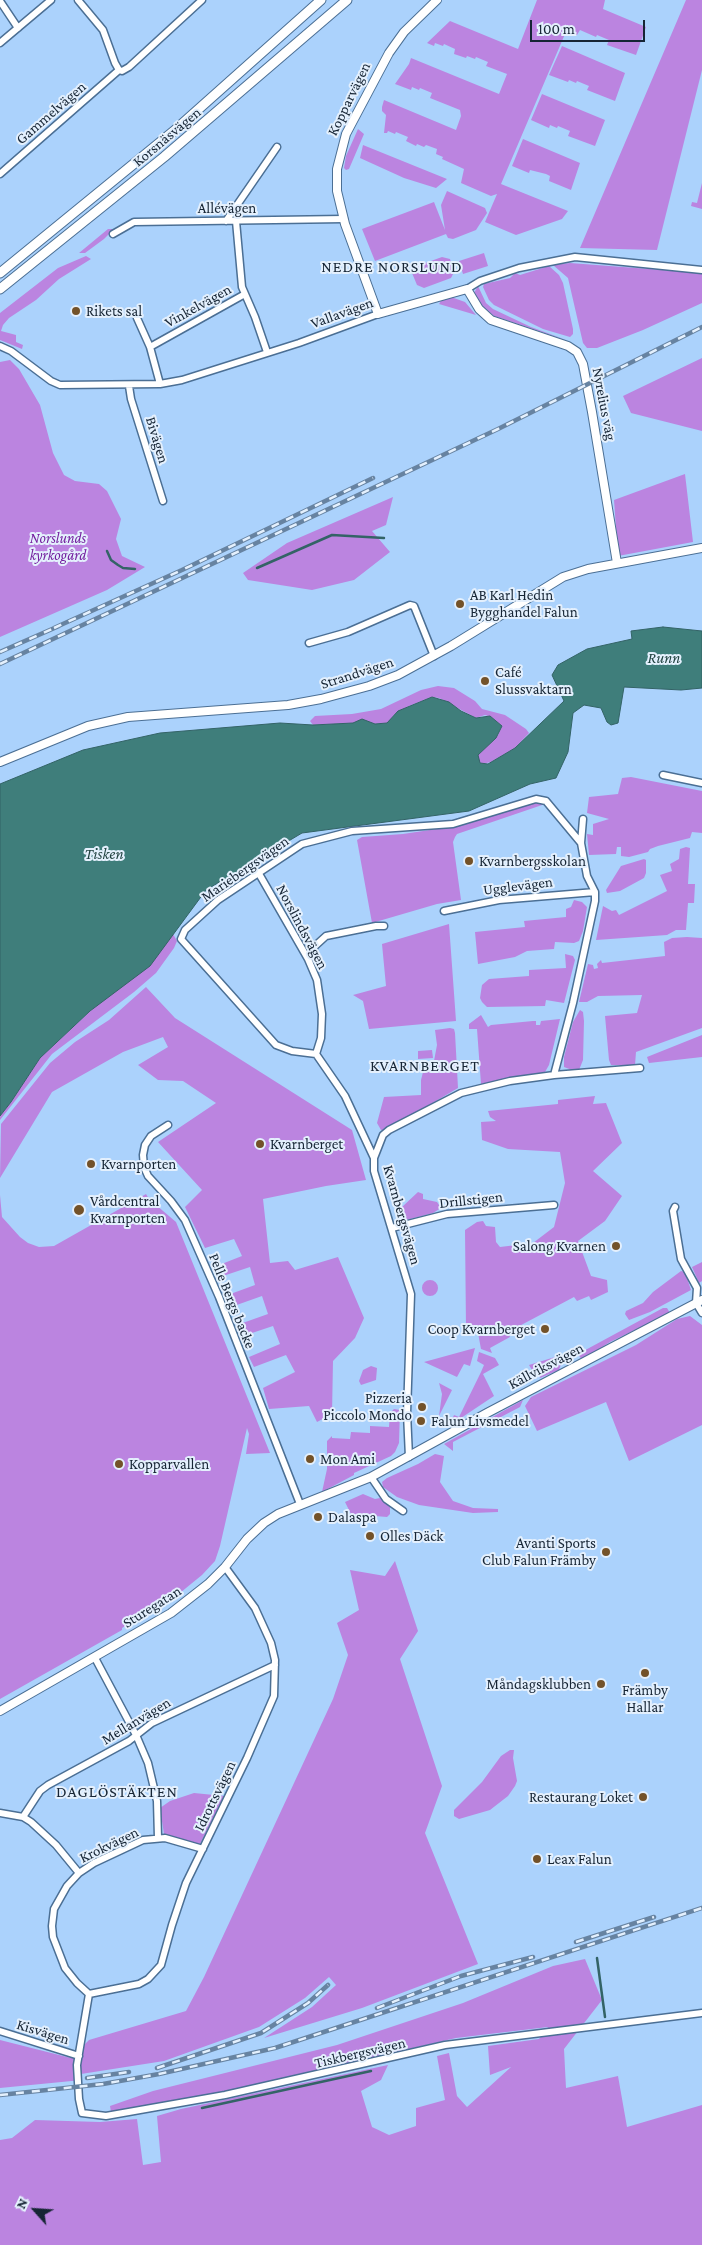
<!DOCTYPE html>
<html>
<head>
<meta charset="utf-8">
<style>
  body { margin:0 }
  #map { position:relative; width:702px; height:2245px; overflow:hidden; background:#abd2fc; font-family:"Crimson Pro",serif }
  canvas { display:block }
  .north { position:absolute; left:10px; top:2185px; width:50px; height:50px; -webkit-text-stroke:4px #e4f0fd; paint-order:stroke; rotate:296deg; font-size:14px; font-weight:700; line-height:20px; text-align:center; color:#162535 }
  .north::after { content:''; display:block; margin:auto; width:18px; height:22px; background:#162535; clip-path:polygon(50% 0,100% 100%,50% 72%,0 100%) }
  .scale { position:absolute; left:530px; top:20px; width:115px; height:22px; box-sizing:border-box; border:2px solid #162535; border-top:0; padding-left:6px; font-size:15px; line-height:18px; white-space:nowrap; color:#162535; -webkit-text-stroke:4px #e4f0fd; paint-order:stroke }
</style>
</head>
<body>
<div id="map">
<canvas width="702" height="2245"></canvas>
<div class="north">N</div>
<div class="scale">100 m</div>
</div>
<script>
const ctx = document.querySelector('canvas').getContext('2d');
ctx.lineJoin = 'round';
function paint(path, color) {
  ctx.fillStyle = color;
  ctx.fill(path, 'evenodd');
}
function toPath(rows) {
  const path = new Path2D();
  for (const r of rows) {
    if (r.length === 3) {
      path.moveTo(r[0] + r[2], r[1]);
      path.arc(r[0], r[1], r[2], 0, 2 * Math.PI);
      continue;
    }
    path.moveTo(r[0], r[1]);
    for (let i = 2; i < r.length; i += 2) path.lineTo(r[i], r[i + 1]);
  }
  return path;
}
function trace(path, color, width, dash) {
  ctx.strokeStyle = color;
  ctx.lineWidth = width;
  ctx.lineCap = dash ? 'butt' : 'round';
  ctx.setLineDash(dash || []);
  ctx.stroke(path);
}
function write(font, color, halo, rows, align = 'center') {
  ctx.font = font + ' "Crimson Pro",serif';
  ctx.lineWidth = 4;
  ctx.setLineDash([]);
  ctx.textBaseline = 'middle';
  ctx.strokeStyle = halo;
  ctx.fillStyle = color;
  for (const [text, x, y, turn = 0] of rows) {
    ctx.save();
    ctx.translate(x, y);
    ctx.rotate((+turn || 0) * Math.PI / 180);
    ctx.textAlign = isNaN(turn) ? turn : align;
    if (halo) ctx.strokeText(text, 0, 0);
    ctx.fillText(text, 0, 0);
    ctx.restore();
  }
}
paint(toPath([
  [537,0,605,0,603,9,646,27,636,55,607,45,609,40,597,35,596,37,580,30,577,35,565,34,501,184,568,211,562,219,516,235,485,222,497,194,491,196,461,183,464,169,442,159,443,157,436,154,437,149,426,145,424,147,417,144,416,146,406,141,408,137,396,132,395,134,388,131,387,133,384,133,386,115,382,111,382,107,384,100,456,130,461,116,460,110,430,98,432,93,420,88,419,90,412,87,411,90,395,84,409,64,411,58,499,94,507,74,486,66,488,62,476,57,475,59,467,56,466,58,454,54,455,49,444,44,443,46,435,43,434,46,427,43,450,21,518,49],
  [686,0,702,0,702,70,657,250,580,248],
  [562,46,625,73,615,101,587,90,589,86,577,81,576,83,569,80,568,82,549,75],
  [542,94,605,120,595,146,568,136,570,131,558,126,557,128,550,125,549,128,531,120],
  [358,129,364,134,349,169,346,170,344,168,346,156],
  [523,139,580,163,571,190,549,181,550,176,546,174,530,170,529,173,512,166],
  [363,145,447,179,436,188,404,178,360,158],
  [702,183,702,209,691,206,692,202,697,203],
  [447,191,485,208,487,213,476,230,453,239,448,238,446,234,375,261,362,229,434,202,445,230,441,205],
  [108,229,112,229,112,231,104,239,85,253,79,253],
  [484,253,488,266,463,274,459,261],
  [86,256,91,259,59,279,36,300,9,318,3,325,1,331,16,335,16,342,23,345,22,349,0,340,0,313,58,268],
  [442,257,450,259,454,272,451,278,424,288,417,285,412,273,417,266],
  [570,263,702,273,702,303,643,330,597,348,587,348,583,343,568,278,553,265],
  [549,266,559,275,563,283,573,329,573,334,570,337,543,329,494,305,489,300,483,287,484,284,510,278,515,273,520,275],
  [478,286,486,303,493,309,531,327,569,341,494,316,479,303,474,293],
  [451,297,465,302,476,315,439,304,442,299],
  [702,358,702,431,631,413,623,396],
  [10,360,19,369,40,405,53,453,64,475,75,481,99,484,107,491,121,519,116,539,122,556,145,567,107,590,0,637,0,362],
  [685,474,693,542,618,556,614,500],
  [393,497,386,525,372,531,390,552,354,580,312,590,248,580,243,573,287,543],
  [438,686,454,688,475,701,482,709,505,715,526,729,529,733,515,748,491,762,482,764,477,760,478,755,498,735,502,726,491,717,485,715,476,718,439,698,432,697,409,706,394,715,388,723,375,724,358,721,354,723,313,725,310,721,315,716,352,714,381,709,421,690],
  [631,777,702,791,702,833,692,832,690,838,658,846,650,849,648,852,629,857,621,856,621,847,617,847,616,854,589,855,587,834,593,835,593,824,609,819,587,813,589,797,618,794,622,778],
  [534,802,545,804,457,834,455,837,453,842,461,900,437,904,372,923,357,840,362,837,403,834,463,825],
  [686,847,690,848,688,884,695,884,694,903,688,903,686,930,676,930,667,935,596,940,603,906,612,911,616,910,619,915,667,891,660,875,672,871,670,864,679,859,680,849],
  [644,859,646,860,646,873,644,878,620,891,607,893,606,890,621,866],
  [574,900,582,902,587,907,583,931,579,941,574,943,555,942,554,949,527,951,515,957,478,964,475,932,525,927,524,921,566,917,566,909,571,907],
  [449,924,456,1021,369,1029,363,1001,353,995,386,986,382,944],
  [173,934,177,941,174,948,156,973,134,992,52,1054,0,1120,0,1116,11,1102,40,1058],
  [687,937,702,938,702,1028,636,1052,635,1065,611,1065,609,1060,605,1016,637,1013,642,995,598,996,587,1002,579,1002,588,964,593,965,594,969,598,968,597,964,601,960,602,963,665,956,664,942,672,938],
  [565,954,573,956,575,960,564,1003,546,1000,545,1006,487,1007,482,1002,480,998,482,985,489,979,529,976,529,970,566,968],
  [146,987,175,1018,352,1130,366,1180,326,1186,263,1199,270,1263,288,1261,295,1270,338,1257,364,1318,355,1338,333,1361,332,1414,317,1422,309,1406,269,1409,263,1388,295,1372,286,1355,254,1367,249,1357,280,1344,273,1326,243,1336,237,1325,268,1314,262,1296,231,1307,225,1296,255,1285,250,1267,220,1277,214,1267,242,1256,234,1239,205,1248,185,1207,202,1190,158,1142,216,1103,183,1081,158,1080,138,1065,168,1047,163,1037,123,1052,52,1092,0,1178,1,1124,50,1063,75,1042,109,1020],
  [580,1010,583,1012,584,1021,583,1060,579,1070,572,1070,564,1067,564,1057,573,1022],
  [481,1015,488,1027,491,1025,533,1021,536,1021,536,1025,540,1025,541,1021,560,1019,549,1065,545,1072,481,1084,477,1029,469,1029,469,1024],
  [450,1028,454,1029,455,1033,458,1088,419,1111,384,1130,381,1130,377,1123,384,1097,421,1095,421,1080,424,1068,434,1061,437,1045,435,1030],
  [702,1035,702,1057,649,1063,647,1057],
  [432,1050,433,1058,418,1059,418,1051],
  [595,1096,593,1104,606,1103,622,1143,593,1171,622,1196,605,1221,578,1241,591,1276,607,1280,608,1292,591,1300,589,1296,577,1301,574,1297,508,1332,510,1337,490,1348,492,1353,481,1349,478,1333,466,1328,465,1230,477,1222,483,1221,486,1226,495,1227,496,1242,500,1247,533,1243,554,1227,565,1183,560,1152,508,1149,482,1140,481,1122,496,1121,490,1117,488,1111,558,1104,558,1100],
  [418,1192,423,1194,423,1199,437,1202,441,1208,433,1213,406,1220,400,1218,402,1207],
  [146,1194,149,1199,176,1222,270,1453,246,1454,249,1434,247,1428,220,1546,215,1561,202,1575,159,1610,139,1621,137,1619,122,1628,122,1630,0,1699,0,1195,2,1217,20,1237,28,1243,39,1247,54,1246],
  [702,1262,702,1281,699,1283,692,1267],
  [681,1271,685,1272,691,1290,650,1312,629,1320,625,1314,626,1311,643,1303,653,1292],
  [430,1288,8],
  [663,1308,667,1308,670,1313,610,1342,582,1360,578,1354],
  [690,1316,702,1325,702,1425,629,1461,606,1402,537,1431,525,1406,531,1397,636,1345,677,1319],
  [475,1348,470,1366,464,1364,457,1377,424,1362],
  [479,1352,495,1358,499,1365,483,1374,494,1396,452,1424,446,1424,442,1418,451,1422,454,1415,459,1417,481,1372,484,1365,477,1361],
  [555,1357,558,1360,530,1376,528,1373,532,1370,529,1365],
  [561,1364,559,1370,540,1378,539,1375],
  [371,1366,377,1368,376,1380,361,1385,359,1381,363,1370],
  [439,1383,452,1390,439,1416,442,1394],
  [523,1400,520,1407,453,1442,453,1451,444,1444],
  [394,1409,400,1410,399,1443,395,1452,391,1456,354,1473,354,1475,322,1492,327,1469,327,1441,332,1436,332,1438,350,1439,351,1432,370,1433,370,1426,389,1427,390,1413],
  [435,1454,444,1456,440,1482,453,1501,473,1508,498,1509,498,1512,473,1513,419,1505,397,1497,383,1487,382,1482,387,1478,418,1464],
  [363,1494,375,1499,380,1498,390,1507,390,1514,387,1517,351,1514,345,1502],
  [395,1561,418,1631,400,1659,442,1786,425,1833,478,1964,362,2008,264,2038,312,2007,336,1985,329,1977,305,1998,259,2027,164,2061,81,2074,82,2080,0,2088,0,2040,71,2058,89,2040,186,2011,204,1977,333,1699,348,1655,337,1623,359,1610,350,1570,385,1576],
  [510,1750,514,1750,513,1758,517,1781,515,1786,508,1796,490,1810,459,1819,454,1816,454,1810,482,1782,501,1756],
  [194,1793,224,1796,199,1846,164,1834,160,1808,170,1801],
  [585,1959,602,2000,564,2049,566,2088,618,2076,627,2127,702,2105,702,2245,0,2245,0,2140,12,2138,35,2120,100,2122,137,2119,143,2165,161,2162,157,2116,181,2109,388,2065,381,2080,361,2091,372,2127,389,2135,416,2126,416,2108,445,2100,437,2056,449,2053,457,2096,467,2107,511,2067,490,2075,488,2046,539,2039,548,2027,456,2038,225,2091,111,2112,110,2106,153,2091,337,2045,463,2003,553,1966]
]), '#bb84e0');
const water = toPath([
  [663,627,702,631,702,688,681,690,624,687,618,723,611,725,607,722,601,708,584,705,573,713,568,752,556,778,530,784,469,811,302,833,206,890,150,966,90,1011,40,1058,11,1102,0,1116,0,784,83,750,160,733,280,723,313,725,353,723,362,719,375,724,387,723,398,711,432,697,449,702,461,711,476,718,490,716,502,726,496,738,478,755,480,763,488,764,515,748,564,701,552,675,558,665,587,649,632,639,631,631,663,627]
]);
paint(water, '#3f7e7b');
trace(water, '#336366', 1);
trace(toPath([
  [107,551,111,560,118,565,123,568,135,569],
  [257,568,332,535,384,538],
  [597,1958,605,2017],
  [202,2108,371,2071]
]), '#336366', 2.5);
const minor = toPath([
  [78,0,103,30,115,63,119,70,122,71,129,67,202,0],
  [0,1,18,28],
  [0,43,51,0],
  [0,174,119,70],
  [226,221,277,147],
  [236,221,242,287,255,317,267,352],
  [113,234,134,222,344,219],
  [467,289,480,281,519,268,575,257,702,270],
  [137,318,150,347,160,384],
  [0,346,11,351,51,381,60,385,160,384,182,380,299,343,378,314],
  [150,347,245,294],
  [129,386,131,399,163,501],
  [309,643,348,632,410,605,414,606,434,656],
  [663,775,702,783],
  [258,872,308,959,317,980,322,1014,321,1038,316,1054,345,1096,374,1158],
  [444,911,499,900,595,892],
  [308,959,315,946,326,936,376,926,384,926],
  [316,1054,292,1051,276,1045,181,939,185,930,218,900,302,844,352,831,453,824,536,799,546,801,581,843],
  [554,1075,573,1003,595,901,595,892,587,876,581,843,583,819],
  [168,1125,151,1136,145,1145,143,1155,144,1167,148,1176,171,1201,185,1220,219,1297,300,1504],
  [675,1207,673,1211,681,1259,697,1288,696,1303,702,1313],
  [392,1228,447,1214,554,1205],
  [409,1457,407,1413,411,1294,374,1171,374,1158,383,1135,389,1130,461,1093,510,1081,554,1075,640,1068],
  [371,1477,386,1499,403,1511],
  [95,1658,136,1735,148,1763,157,1801,158,1838],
  [0,1813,23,1817,31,1822,56,1845,79,1873],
  [23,1817,40,1791,48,1785,129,1741,152,1723,275,1665],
  [89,1994,77,2065,79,2099,82,2113,106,2116,225,2095,445,2045,702,2013],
  [89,1994,139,1984,148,1979,161,1965,172,1925,186,1883,247,1758,274,1696,275,1660,271,1643,255,1608,225,1567],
  [89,1994,77,1983,65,1968,53,1937,52,1926,54,1909,67,1886,79,1873,94,1863,143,1840,165,1838,203,1849],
  [0,2031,79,2056]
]);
const tertiary = toPath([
  [437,0,404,32,389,53,346,134,337,169,337,191,345,224,378,314,467,289,479,309,491,320,568,346,577,352,583,364,592,412,617,563],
  [0,762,88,726,128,717,288,705,321,699,369,686,398,675,451,646,563,577,588,569,702,548],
  [0,1711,171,1613,208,1584,225,1567,247,1539,264,1523,278,1514,371,1477,487,1413,702,1300]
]);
const secondary = toPath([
  [0,273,174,131,321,0],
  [0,289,164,157,347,0]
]);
trace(minor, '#4b6f94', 9);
trace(tertiary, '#4b6f94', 10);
trace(secondary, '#4b6f94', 11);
trace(minor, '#fff', 6);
trace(tertiary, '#fff', 8);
trace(secondary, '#fff', 9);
const rail = toPath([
  [54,628,182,570,373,478],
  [0,652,59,626],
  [0,664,498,429,702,327],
  [576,1942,654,1917],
  [377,2008,461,1976,533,1957],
  [157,2068,261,2033,308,2003,328,1985],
  [87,2078,129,2072],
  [0,2095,103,2084,159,2074,275,2048,702,1908]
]);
trace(rail, '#6783a1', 4.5);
trace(rail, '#e4f0fd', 2.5, [8]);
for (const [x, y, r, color] of [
  [76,311,5,"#735229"],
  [460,604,5,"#735229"],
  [485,681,5,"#735229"],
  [469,861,5,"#735229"],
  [260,1144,5,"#735229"],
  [91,1164,5,"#735229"],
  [79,1210,6,"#735229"],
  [616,1246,5,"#735229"],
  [545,1329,5,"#735229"],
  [422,1407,5,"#735229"],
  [421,1421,5,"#735229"],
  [310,1459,5,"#735229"],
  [119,1464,5,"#735229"],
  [318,1517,5,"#735229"],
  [370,1536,5,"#735229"],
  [606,1552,5,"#735229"],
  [645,1673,5,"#735229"],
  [601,1684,5,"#735229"],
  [643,1797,5,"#735229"],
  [537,1859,5,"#735229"]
]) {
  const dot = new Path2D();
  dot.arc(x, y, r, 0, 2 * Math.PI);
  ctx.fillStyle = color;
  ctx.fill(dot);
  trace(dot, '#e4f0fd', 2);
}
write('15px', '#162535', '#e4f0fd', [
  ["Kopparvägen",349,99,-64],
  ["Gammelvägen",51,113,-41],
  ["Korsnäsvägen",167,137,-40],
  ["Allévägen",227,208],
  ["Vinkelvägen",198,306,-29],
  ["Vallavägen",342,313,-20],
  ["Nyrelius väg",604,404,79],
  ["Bivägen",157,440,73],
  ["Strandvägen",357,673,-18],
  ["Mariebergsvägen",245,869,-35],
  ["Ugglevägen",518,886,-7],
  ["Norslindsvägen",302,927,62],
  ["Drillstigen",471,1200,-6],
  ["Kvarnbergsvägen",402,1215,74],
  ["Pelle Bergs backe",232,1301,68],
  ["Källviksvägen",546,1366,-28],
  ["Sturegatan",152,1607,-32],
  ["Mellanvägen",136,1721,-31],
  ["Idrottsvägen",215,1796,-64],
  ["Krokvägen",109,1845,-26],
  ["Kisvägen",43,2032,17],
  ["Tiskbergsvägen",360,2053,-13]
]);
write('15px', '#162535', '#e4f0fd', [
  ["Rikets sal",86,311],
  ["AB Karl Hedin",470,595],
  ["Bygghandel Falun",470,612],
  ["Café",495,672],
  ["Slussvaktarn",495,689],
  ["Kvarnbergsskolan",479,861],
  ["Kvarnberget",270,1144],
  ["Kvarnporten",101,1164],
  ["Vårdcentral",90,1201],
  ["Kvarnporten",90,1218],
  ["Salong Kvarnen",606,1246,"right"],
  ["Coop Kvarnberget",535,1329,"right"],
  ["Pizzeria",412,1398,"right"],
  ["Piccolo Mondo",412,1415,"right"],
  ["Falun Livsmedel",431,1421],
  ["Mon Ami",320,1459],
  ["Kopparvallen",129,1464],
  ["Dalaspa",328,1517],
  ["Olles Däck",380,1536],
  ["Avanti Sports",596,1543,"right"],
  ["Club Falun Främby",596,1560,"right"],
  ["Måndagsklubben",591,1684,"right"],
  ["Främby",645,1690,"center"],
  ["Hallar",645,1707,"center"],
  ["Restaurang Loket",633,1797,"right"],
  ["Leax Falun",547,1859]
], 'left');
write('italic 15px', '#731e9e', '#e4f0fd', [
  ["Norslunds",58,538],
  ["kyrkogård",58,555]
]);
ctx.letterSpacing = '1px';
write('16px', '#162535', '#e4f0fd', [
  ["NEDRE NORSLUND",392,267],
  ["KVARNBERGET",425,1066],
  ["DAGLÖSTÄKTEN",117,1792]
]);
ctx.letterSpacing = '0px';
write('italic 16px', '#1e3f3d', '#e4f0fd', [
  ["Runn",664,658],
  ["Tisken",104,854]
]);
</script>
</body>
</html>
